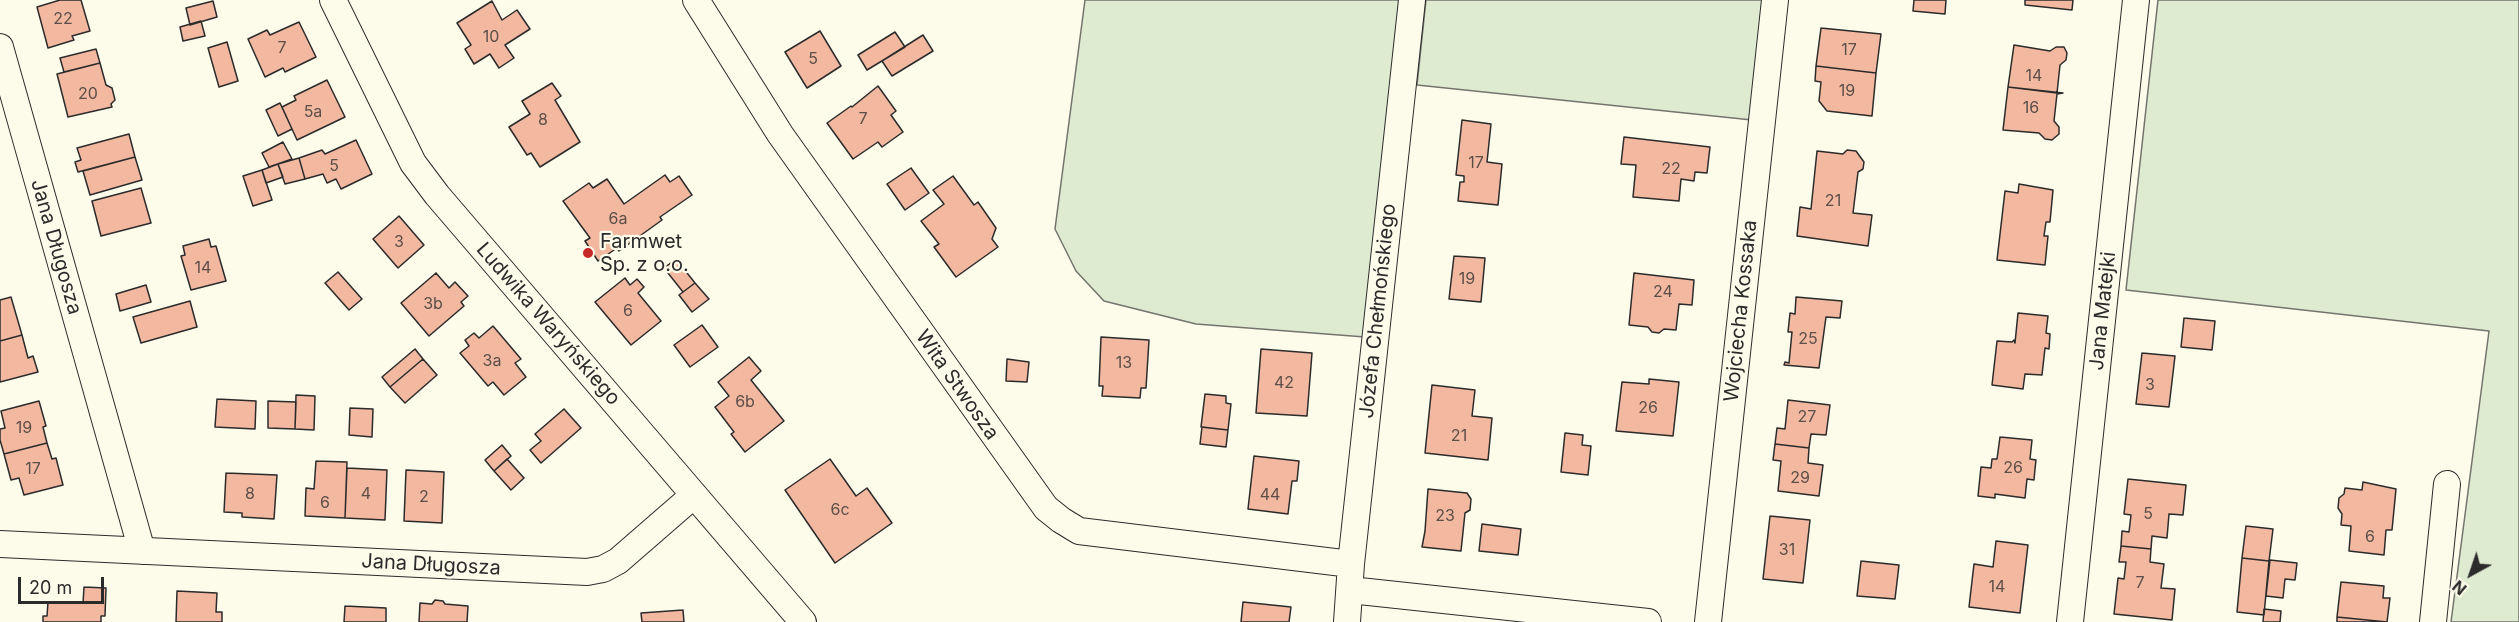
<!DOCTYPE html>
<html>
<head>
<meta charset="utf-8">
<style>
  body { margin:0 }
  #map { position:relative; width:2519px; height:622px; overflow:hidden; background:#fdfbea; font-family:Inter,sans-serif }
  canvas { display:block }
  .north { position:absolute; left:2441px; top:544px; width:60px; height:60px; -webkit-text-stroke:4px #fdfbea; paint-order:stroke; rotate:220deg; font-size:16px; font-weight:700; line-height:24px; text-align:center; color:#2b2b2b }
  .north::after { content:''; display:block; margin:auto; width:21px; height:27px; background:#2b2b2b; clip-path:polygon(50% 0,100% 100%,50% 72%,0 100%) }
  .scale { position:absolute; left:18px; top:577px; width:86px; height:27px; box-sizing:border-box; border:3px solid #2b2b2b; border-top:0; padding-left:8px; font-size:18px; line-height:21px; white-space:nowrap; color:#2b2b2b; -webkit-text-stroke:4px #fdfbea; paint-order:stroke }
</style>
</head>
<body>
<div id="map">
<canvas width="2519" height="622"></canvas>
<div class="north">N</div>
<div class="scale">20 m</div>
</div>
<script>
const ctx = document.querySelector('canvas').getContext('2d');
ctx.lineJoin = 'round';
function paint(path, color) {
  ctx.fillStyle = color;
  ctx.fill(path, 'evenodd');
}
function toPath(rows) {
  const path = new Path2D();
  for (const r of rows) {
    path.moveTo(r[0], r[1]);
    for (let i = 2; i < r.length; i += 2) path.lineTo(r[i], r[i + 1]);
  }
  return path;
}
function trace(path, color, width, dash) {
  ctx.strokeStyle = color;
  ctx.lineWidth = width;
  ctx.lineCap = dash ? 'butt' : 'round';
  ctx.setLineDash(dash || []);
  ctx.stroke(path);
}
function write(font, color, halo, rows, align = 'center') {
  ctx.font = font + ' Inter,sans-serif';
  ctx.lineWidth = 4.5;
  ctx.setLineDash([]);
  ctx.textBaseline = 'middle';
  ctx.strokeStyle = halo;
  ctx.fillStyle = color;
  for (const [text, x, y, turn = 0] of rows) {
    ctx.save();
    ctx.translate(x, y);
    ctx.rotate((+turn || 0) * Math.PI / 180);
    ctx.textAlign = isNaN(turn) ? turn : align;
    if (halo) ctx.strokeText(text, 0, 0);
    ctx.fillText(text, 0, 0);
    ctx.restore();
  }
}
const green = toPath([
  [1085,0,1402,0,1365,337,1196,324,1104,301,1076,271,1055,229,1085,0],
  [1426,0,1765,0,1752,120,1417,85,1426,0],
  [2158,0,2519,0,2519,622,2451,622,2489,331,2126,290,2158,0]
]);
paint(green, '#deebd1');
trace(green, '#74746e', 1.5);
const building = toPath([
  [60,0,81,0,90,31,72,36,74,40,48,48,37,7,60,0],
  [1914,0,1946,0,1945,14,1913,11,1914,0],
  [2025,0,2073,0,2072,10,2025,5,2025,0],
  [213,1,217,17,190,25,186,8,213,1],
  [492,1,502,20,517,10,530,29,505,45,514,58,499,68,490,54,474,64,465,49,471,45,457,23,492,1],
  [201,21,205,36,183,41,180,27,201,21],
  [299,22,316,57,285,72,283,68,265,77,248,39,267,30,270,35,299,22],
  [1821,28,1881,34,1876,73,1816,66,1821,28],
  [820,31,841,66,807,88,785,52,820,31],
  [895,32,905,47,867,70,858,55,895,32],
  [923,35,933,51,892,76,882,61,923,35],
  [227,42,238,81,219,87,208,48,227,42],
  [2014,45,2050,51,2056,47,2064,47,2067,53,2066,60,2060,65,2057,93,2008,87,2014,45],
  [96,49,100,63,64,72,60,58,96,49],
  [100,63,106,85,112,88,115,100,111,104,112,107,68,117,57,74,100,63],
  [1816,66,1876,73,1872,116,1827,111,1819,101,1821,82,1815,81,1816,66],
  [327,80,345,117,297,140,282,107,296,100,294,96,327,80],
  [552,83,561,96,555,100,580,142,540,167,531,153,527,155,509,127,530,114,522,101,552,83],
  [878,86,896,111,891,115,903,132,882,147,878,142,853,159,827,123,851,106,852,107,878,86],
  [2008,87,2063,93,2057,94,2054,121,2059,127,2059,134,2052,140,2045,139,2039,133,2003,130,2008,87],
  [280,103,292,129,278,136,266,110,280,103],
  [1462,120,1491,124,1487,162,1502,164,1498,205,1458,201,1460,182,1464,182,1464,176,1456,175,1462,120],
  [129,134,135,157,78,172,75,162,81,160,77,148,129,134],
  [1624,137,1710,147,1707,173,1695,172,1694,181,1681,179,1679,201,1633,197,1636,165,1621,164,1624,137],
  [356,140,372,174,341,189,336,179,327,183,323,174,305,179,299,158,322,150,325,154,356,140],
  [283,142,292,159,269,167,262,153,283,142],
  [1847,150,1856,151,1864,162,1863,169,1858,172,1853,213,1872,215,1868,246,1797,236,1800,207,1811,209,1817,151,1843,154,1847,150],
  [135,157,142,180,90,195,83,171,135,157],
  [299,158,305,179,285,184,278,164,299,158],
  [278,164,283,177,266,183,262,170,278,164],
  [911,168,929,193,905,210,887,184,911,168],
  [262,170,272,200,253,206,243,176,262,170],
  [665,175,670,182,679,176,692,195,660,217,662,220,619,251,617,248,598,261,585,241,590,238,563,201,589,183,593,188,607,179,624,204,665,175],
  [953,176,974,205,978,202,996,228,992,239,998,247,956,277,934,247,939,244,921,221,944,204,933,190,953,176],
  [2019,184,2053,190,2050,222,2046,222,2044,236,2048,236,2045,265,1997,260,2005,191,2018,193,2019,184],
  [141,188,151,223,101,236,92,201,141,188],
  [399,216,424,245,398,268,373,239,399,216],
  [209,239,211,247,216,246,226,281,191,290,181,256,185,255,183,246,209,239],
  [1454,256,1485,258,1481,302,1449,299,1454,256],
  [676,259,695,283,683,292,664,268,676,259],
  [338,272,362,299,349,310,325,283,338,272],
  [436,273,449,288,455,282,468,296,461,302,464,306,429,336,401,303,436,273],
  [1634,273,1694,280,1692,305,1679,304,1676,330,1664,329,1659,333,1652,332,1648,327,1629,325,1634,273],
  [625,278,630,285,637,279,644,287,638,293,661,321,631,345,595,302,625,278],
  [695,283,709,299,692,312,679,295,695,283],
  [146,285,151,302,120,311,116,294,146,285],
  [11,297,22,335,0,341,0,300,11,297],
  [1796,297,1842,301,1840,318,1826,317,1819,368,1784,365,1785,362,1789,363,1792,332,1788,332,1790,313,1795,314,1796,297],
  [190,301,197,327,141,343,133,317,190,301],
  [2018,313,2048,316,2046,333,2050,334,2049,349,2045,348,2042,375,2025,374,2023,389,1992,385,1997,341,2012,342,2014,340,2015,343,2018,313],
  [2184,318,2215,321,2212,350,2181,347,2184,318],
  [702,325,718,347,690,367,674,345,702,325],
  [493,326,521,359,515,363,526,377,504,395,493,382,488,386,460,353,469,346,465,340,474,333,479,338,493,326],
  [22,335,28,358,33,356,38,372,0,382,0,341,22,335],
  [1101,337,1149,340,1146,388,1141,388,1140,398,1102,396,1103,386,1099,386,1101,337],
  [415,349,423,359,390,387,382,377,415,349],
  [1261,349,1312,353,1307,416,1256,413,1261,349],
  [2142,353,2175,356,2169,407,2136,404,2142,353],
  [749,357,761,371,751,380,784,421,745,452,731,434,734,432,715,407,729,396,718,382,749,357],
  [423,359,437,375,405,403,390,387,423,359],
  [1007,359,1029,362,1027,382,1006,381,1007,359],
  [1649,379,1679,382,1673,436,1616,431,1622,382,1649,384,1649,379],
  [1432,385,1475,390,1472,416,1492,418,1488,460,1425,453,1432,385],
  [1205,394,1226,396,1226,403,1231,404,1228,430,1201,427,1205,394],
  [296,395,315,396,314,430,295,429,296,395],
  [217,399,256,401,255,429,215,427,217,399],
  [1788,400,1830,405,1826,435,1811,434,1809,448,1775,444,1777,428,1785,429,1788,400],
  [39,401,46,426,43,427,47,443,4,454,0,440,0,429,5,428,1,411,39,401],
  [268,401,296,402,295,429,268,428,268,401],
  [350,408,373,409,372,437,349,435,350,408],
  [564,409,581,428,541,463,530,450,541,441,535,434,564,409],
  [1202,427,1228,430,1226,447,1200,444,1202,427],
  [1565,433,1583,435,1582,445,1591,446,1588,475,1561,472,1565,433],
  [2000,437,2032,440,2030,459,2036,460,2035,469,2034,480,2027,479,2025,498,1995,494,1995,498,1978,496,1981,467,1991,468,1992,459,1997,459,2000,437],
  [47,443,52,459,56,458,63,485,24,495,19,478,11,480,4,454,47,443],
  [1775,444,1809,448,1808,463,1823,465,1819,496,1778,491,1781,461,1773,460,1775,444],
  [502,445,511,456,494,471,485,460,502,445],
  [1254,456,1299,461,1297,481,1292,481,1288,514,1248,509,1254,456],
  [507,459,524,478,511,490,494,471,507,459],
  [830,459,856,496,867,488,892,523,835,563,785,490,830,459],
  [316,461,347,462,345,518,305,516,306,488,314,489,316,461],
  [347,468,387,470,385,520,345,518,347,468],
  [406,470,444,472,442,523,404,521,406,470],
  [226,473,277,475,274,519,242,517,242,513,224,512,226,473],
  [2128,479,2186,485,2183,515,2169,514,2167,538,2152,536,2151,549,2121,546,2122,531,2129,532,2131,515,2124,514,2128,479],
  [2363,482,2396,489,2392,530,2386,530,2384,555,2349,551,2351,526,2341,525,2342,514,2338,508,2339,498,2344,494,2345,488,2362,490,2363,482],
  [1428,489,1467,493,1471,499,1470,510,1465,513,1461,551,1422,547,1425,531,1428,489],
  [1770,516,1810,520,1803,583,1763,579,1770,516],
  [1482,524,1521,529,1518,555,1479,551,1482,524],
  [2246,526,2273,529,2269,561,2242,558,2246,526],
  [1996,541,2028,545,2020,613,1969,607,1974,564,1993,567,1996,541],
  [2121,546,2151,549,2150,562,2164,564,2161,588,2175,589,2172,620,2114,614,2118,578,2124,579,2126,562,2119,562,2121,546],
  [2242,558,2269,561,2264,615,2237,612,2242,558],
  [2270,560,2297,563,2295,580,2285,579,2283,598,2266,596,2270,560],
  [1861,561,1899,565,1895,599,1857,596,1861,561],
  [2341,582,2384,586,2383,598,2390,598,2387,622,2337,617,2341,582],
  [84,587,106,588,105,616,101,616,101,622,43,622,43,616,47,616,48,602,83,603,84,587],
  [177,591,217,593,216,612,222,612,222,622,176,622,177,591],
  [435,600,443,601,445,604,468,606,467,622,419,622,420,603,432,604,435,600],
  [1243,602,1291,607,1289,622,1241,622,1243,602],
  [345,606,386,608,386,622,344,622,345,606],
  [2264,609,2281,611,2280,622,2263,622,2264,609],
  [683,610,684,622,642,622,641,613,683,610],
  [2337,617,2387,622,2337,622,2337,617]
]);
paint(building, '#f2b8a0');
trace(building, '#2b2b2b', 1.5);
const street = toPath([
  [333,0,413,163,437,195,803,622],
  [696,0,780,134,1046,508,1061,520,1079,531,1351,564],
  [0,47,142,551],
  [0,544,587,572,603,569,618,561,694,495],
  [1350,590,1648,622],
  [1347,622,1351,564,1412,0],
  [1708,622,1775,0],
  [2070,622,2136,0],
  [2433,622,2447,484]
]);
trace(street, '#2b2b2b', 28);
trace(street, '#fdfbea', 26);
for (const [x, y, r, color] of [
  [588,253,6,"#c62828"]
]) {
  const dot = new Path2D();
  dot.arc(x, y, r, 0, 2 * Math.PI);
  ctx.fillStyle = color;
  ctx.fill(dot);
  trace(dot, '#fdfbea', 2);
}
write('16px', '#5d4e48', null, [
  ["22",63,19],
  ["10",491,37],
  ["7",282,48],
  ["17",1849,50],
  ["5",813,59],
  ["14",2034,76],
  ["19",1847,91],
  ["20",88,94],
  ["16",2031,108],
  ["5a",313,112],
  ["7",863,119],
  ["8",543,120],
  ["17",1476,163],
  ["5",334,166],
  ["22",1671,169],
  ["21",1833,201],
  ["6a",618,219],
  ["3",399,242],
  ["14",203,268],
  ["19",1467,279],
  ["24",1663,292],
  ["3b",433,304],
  ["6",628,311],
  ["25",1808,339],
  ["3a",492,361],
  ["13",1124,363],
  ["42",1284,383],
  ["3",2150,385],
  ["6b",745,402],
  ["26",1648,408],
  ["27",1807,417],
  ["19",24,428],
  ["21",1459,436],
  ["26",2013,468],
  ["17",33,469],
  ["29",1800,478],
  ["8",250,494],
  ["4",366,494],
  ["44",1270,495],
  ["2",424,497],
  ["6",325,503],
  ["6c",840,510],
  ["5",2148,514],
  ["23",1445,516],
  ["6",2370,537],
  ["31",1787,550],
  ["7",2140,583],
  ["14",1997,587]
]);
write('20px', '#2b2b2b', '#fdfbea', [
  ["Farmwet",600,242],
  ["Sp. z o.o.",600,265]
], 'left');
write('20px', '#2b2b2b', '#fdfbea', [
  ["Jana Długosza",56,247,74],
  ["Józefa Chełmońskiego",1378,311,-84],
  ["Wojciecha Kossaka",1741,311,-84],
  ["Jana Matejki",2103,311,-84],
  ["Ludwika Waryńskiego",548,324,49],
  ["Wita Stwosza",957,385,55],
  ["Jana Długosza",431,565,3]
]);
</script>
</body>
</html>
